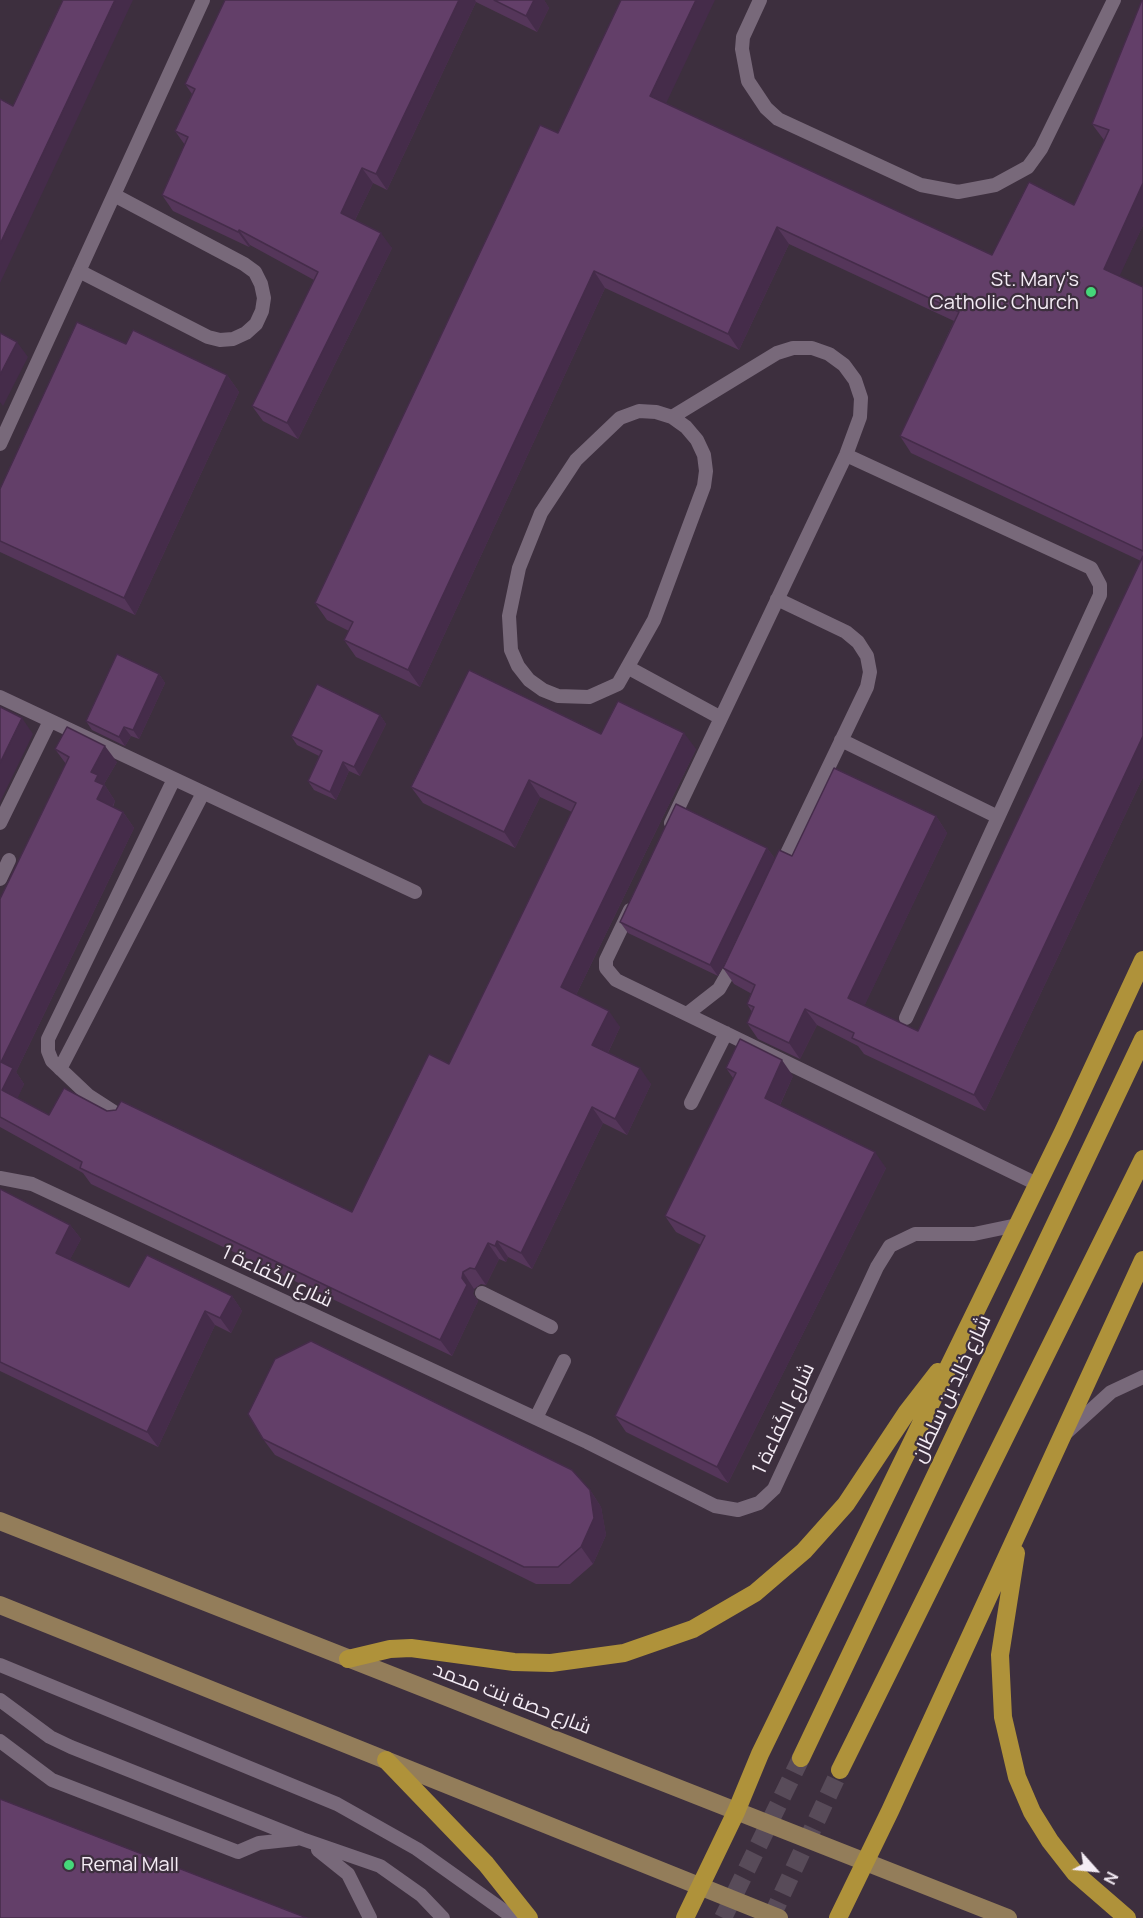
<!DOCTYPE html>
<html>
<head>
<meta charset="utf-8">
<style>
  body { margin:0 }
  #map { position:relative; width:1143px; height:1918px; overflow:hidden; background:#3d2f3e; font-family:Manrope,sans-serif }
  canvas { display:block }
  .north { position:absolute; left:1065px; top:1840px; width:60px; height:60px; -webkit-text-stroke:4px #3d2f3e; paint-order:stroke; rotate:117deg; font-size:16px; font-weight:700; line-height:24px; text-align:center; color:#f4ecf5 }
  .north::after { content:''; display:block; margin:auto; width:21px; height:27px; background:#f4ecf5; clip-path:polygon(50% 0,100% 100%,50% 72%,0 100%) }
</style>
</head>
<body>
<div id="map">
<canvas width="1143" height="1918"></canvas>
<div class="north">N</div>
</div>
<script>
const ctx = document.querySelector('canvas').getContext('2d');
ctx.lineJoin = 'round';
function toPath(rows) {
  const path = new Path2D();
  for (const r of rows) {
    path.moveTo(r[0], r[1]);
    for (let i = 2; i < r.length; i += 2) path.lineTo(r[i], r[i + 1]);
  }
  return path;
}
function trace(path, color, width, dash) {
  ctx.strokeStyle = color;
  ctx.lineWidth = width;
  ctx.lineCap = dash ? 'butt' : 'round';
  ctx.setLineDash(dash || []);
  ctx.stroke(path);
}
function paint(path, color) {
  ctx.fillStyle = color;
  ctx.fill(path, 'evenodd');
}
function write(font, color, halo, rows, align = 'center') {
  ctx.font = font + ' Manrope,Cairo,sans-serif';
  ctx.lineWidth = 4.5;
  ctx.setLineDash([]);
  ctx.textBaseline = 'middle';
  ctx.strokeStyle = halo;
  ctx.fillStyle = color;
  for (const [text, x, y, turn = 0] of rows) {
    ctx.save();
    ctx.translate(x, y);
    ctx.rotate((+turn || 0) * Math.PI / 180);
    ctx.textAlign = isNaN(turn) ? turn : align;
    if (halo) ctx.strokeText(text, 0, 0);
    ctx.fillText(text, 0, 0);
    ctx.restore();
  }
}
trace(toPath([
  [723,1918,801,1758],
  [771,1918,840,1770]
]), '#584b59', 18, [18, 9]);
trace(toPath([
  [760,0,743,37,742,49,748,81,766,108,778,119,921,185,958,192,995,185,1028,167,1041,149,1114,0],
  [79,271,208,337,220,340,233,339,246,333,256,324,262,311,264,298,261,284,255,272,244,264,114,195],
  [639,411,656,412,672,417,686,427,697,440,704,455,706,471,704,486,654,620,618,684,589,697,558,696,543,690,529,680,518,666,511,650,509,616,519,568,541,513,576,460,620,418,639,411],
  [0,444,203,0],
  [846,455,1091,568,1100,585,1100,595,906,1018],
  [777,599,846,632,858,642,867,656,870,672,867,687,780,868],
  [629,668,721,718],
  [0,697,415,892],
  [841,740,998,817],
  [0,823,50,721],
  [671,823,846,455,860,417,861,398,855,380,844,365,829,354,812,348,793,348,777,353,672,417],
  [0,879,9,860],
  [630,910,606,960,606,968,616,980,1037,1184],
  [687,1014,719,989,735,961],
  [60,1069,203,793],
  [691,1103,726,1033],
  [123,1118,89,1096,52,1061,48,1051,48,1039,174,779],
  [0,1178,32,1184,587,1442,715,1506,738,1510,759,1503,774,1489,877,1267,890,1246,915,1234,974,1234,1017,1225],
  [482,1293,551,1327],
  [536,1418,564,1361],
  [1067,1432,1111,1392,1143,1377],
  [0,1665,337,1804,417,1849,514,1918],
  [0,1700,50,1737,71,1747,302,1839,380,1866,421,1895,443,1918],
  [0,1741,52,1780,238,1852,259,1843,296,1839],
  [318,1850,348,1874,370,1918]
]), '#78697a', 14);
trace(toPath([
  [0,1521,1008,1918],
  [0,1605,779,1918]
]), '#937d5a', 18);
trace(toPath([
  [1016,1553,1000,1655,1003,1717,1017,1777,1032,1812,1050,1841,1075,1873,1127,1918],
  [348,1659,390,1649,411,1648,514,1662,551,1663,624,1653,693,1629,755,1593,804,1551,846,1504,907,1412,938,1372],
  [801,1758,1143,1039],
  [386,1760,486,1864,529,1918],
  [840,1770,1143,1159],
  [685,1918,736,1812,760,1754,1063,1132,1143,960],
  [838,1918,890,1811,1143,1260]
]), '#af923a', 18);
paint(toPath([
  [225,0,544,0,549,8,537,32,476,2,387,190,373,183,355,220,392,248,298,439,263,421,252,406,314,280,250,245,249,247,173,211,162,195,185,145,175,131,192,94,185,84],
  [1143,0,1143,225,1119,276,1143,287,1143,777,985,1111,864,1054,858,1046,817,1025,800,1059,758,1039,747,1023,752,1012,747,1004,752,994,734,984,723,968,792,856,936,816,947,833,864,1006,918,1031,1141,561,911,453,900,436,954,321,789,244,739,350,605,288,420,687,356,657,344,640,349,631,327,620,315,603,558,133,666,103,992,255,1074,205,1104,140,1092,124],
  [126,344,227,375,239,392,135,615,0,552,0,489],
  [159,674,165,683,139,739,131,736,125,746,92,730,86,721],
  [380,715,386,724,360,776,349,771,336,800,314,790,308,781,319,756,297,745,291,736],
  [601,734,696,749,576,995,620,1027,608,1053,651,1084,627,1135,603,1123,532,1269,508,1257,506,1262,499,1259,486,1285,481,1284,474,1289,473,1294,478,1301,452,1356,91,1184,83,1173,0,1127,0,899,66,764,55,749,117,762,104,784,115,801,113,807,123,812,134,828,16,1072,24,1084,17,1098,49,1115,107,1111,352,1212,449,1064,572,812,540,797,515,848,423,803,411,787],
  [767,848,775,859,718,976,628,933,620,922],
  [726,1068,793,1076,780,1105,886,1168,728,1483,626,1432,615,1416,701,1245,676,1232,665,1216,733,1078],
  [0,1189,70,1225,81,1239,70,1259,129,1287,232,1296,242,1311,231,1333,215,1325,158,1447,0,1371],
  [263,1439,590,1490,601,1507,606,1535,593,1564,570,1584,536,1584,275,1455]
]), '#55365a');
paint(toPath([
  [115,0,133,0,0,283,0,244],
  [459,0,475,0,476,2,387,190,376,174],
  [534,0,544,0,549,8,537,32,526,16],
  [696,0,715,0,662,112,650,96],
  [362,168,373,183,351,228,341,213],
  [1143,183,1143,225,1115,286,1104,269],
  [777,227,789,244,739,350,728,334],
  [239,230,250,245,249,247,238,232],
  [381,233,392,248,298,439,287,423],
  [594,271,605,288,420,687,408,670],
  [17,342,28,357,3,406,0,402,0,375],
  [227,375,239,392,135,615,124,598],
  [159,674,165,683,139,739,133,730],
  [380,715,386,724,360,776,354,767],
  [22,718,33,734,0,802,0,763],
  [124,727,131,736,125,746,119,737],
  [684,733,696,749,572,1003,561,987],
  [1143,736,1143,777,985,1111,974,1095],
  [105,746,117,762,104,784,115,801,108,815,97,799,95,781,91,772],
  [343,762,349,771,336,800,330,792],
  [529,780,540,797,515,848,504,832],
  [123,812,134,828,16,1072,24,1084,14,1106,2,1090,1,1062],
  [936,816,947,833,860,1015,848,998],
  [767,848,775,859,718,976,710,965],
  [805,1009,817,1025,800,1059,789,1043],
  [609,1011,620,1027,604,1061,592,1045],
  [782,1060,793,1076,776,1113,765,1098],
  [640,1068,651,1084,627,1135,615,1119],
  [592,1107,603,1123,532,1269,521,1253],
  [875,1152,886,1168,728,1483,717,1467],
  [70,1225,81,1239,66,1267,56,1253],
  [497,1241,508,1257,506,1262,495,1246],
  [488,1243,499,1259,486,1285,475,1269],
  [463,1272,474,1289,473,1294,478,1301,452,1356,440,1340],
  [232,1296,242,1311,231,1333,220,1318],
  [205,1311,215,1325,158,1447,147,1432],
  [590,1490,601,1507,606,1535,593,1564,581,1547]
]), '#452c4a');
const building = toPath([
  [63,0,115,0,0,244,0,99,13,106,63,0],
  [225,0,459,0,376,174,362,168,341,213,381,233,287,423,252,406,318,272,239,230,238,232,162,195,188,137,175,131,195,89,185,84,225,0],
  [494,0,534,0,526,16,494,0],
  [621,0,696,0,650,96,992,255,1029,182,1074,205,1109,130,1092,124,1142,0,1143,0,1143,183,1104,269,1143,287,1143,551,900,436,959,312,777,227,728,334,594,271,408,670,344,640,353,622,315,603,540,125,558,133,621,0],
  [77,322,126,344,133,330,227,375,124,598,0,541,0,489,77,322],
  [0,333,17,342,0,375,0,333],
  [1143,556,1143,736,974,1095,852,1038,854,1033,805,1009,789,1043,747,1023,754,1007,747,1004,755,985,723,968,779,850,792,856,834,768,936,816,848,998,918,1031,1143,556],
  [117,654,159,674,133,730,124,727,119,737,86,721,117,654],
  [469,670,601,734,618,701,684,733,561,987,609,1011,592,1045,640,1068,615,1119,592,1107,521,1253,497,1241,495,1246,488,1243,475,1269,470,1268,463,1272,462,1278,467,1285,440,1340,80,1168,82,1162,0,1117,0,899,69,757,55,749,67,727,105,746,91,772,98,775,95,781,104,785,97,799,123,812,1,1062,13,1068,2,1090,49,1115,64,1088,107,1111,116,1110,121,1101,352,1212,429,1054,449,1064,576,803,529,780,504,832,411,787,469,670],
  [317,684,380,715,354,767,343,762,330,792,308,781,322,751,291,736,317,684],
  [0,707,22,718,0,763,0,707],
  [676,804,767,848,710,965,620,922,676,804],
  [740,1039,782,1060,765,1098,875,1152,717,1467,615,1416,705,1236,665,1216,736,1073,726,1068,740,1039],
  [0,1189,70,1225,56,1253,129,1287,147,1255,232,1296,220,1318,205,1311,147,1432,0,1362,0,1189],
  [311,1341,572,1470,590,1490,594,1518,581,1547,558,1567,524,1567,263,1439,248,1414,275,1359,311,1341],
  [0,1799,307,1918,0,1918,0,1799]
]);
paint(building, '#633f69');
trace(building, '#452c4a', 1.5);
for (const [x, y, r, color] of [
  [1091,292,6,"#45d77a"],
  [69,1865,6,"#45d77a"]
]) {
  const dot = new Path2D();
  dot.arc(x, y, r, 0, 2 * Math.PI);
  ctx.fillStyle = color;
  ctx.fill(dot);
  trace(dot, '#3d2f3e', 2);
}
write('20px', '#f4ecf5', '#3d2f3e', [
  ["St. Mary's",1079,280],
  ["Catholic Church",1079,303],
  ["Remal Mall",81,1865,"left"]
], 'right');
write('20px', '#f4ecf5', '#3d2f3e', [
  ["شارع الكَفاءة 1",277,1277,25],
  ["شارع خالِد بن سلطان",952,1389,-65],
  ["شارع الكَفاءة 1",784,1419,-65],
  ["شارع حصة بنت محمد",512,1699,21]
]);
</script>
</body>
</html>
